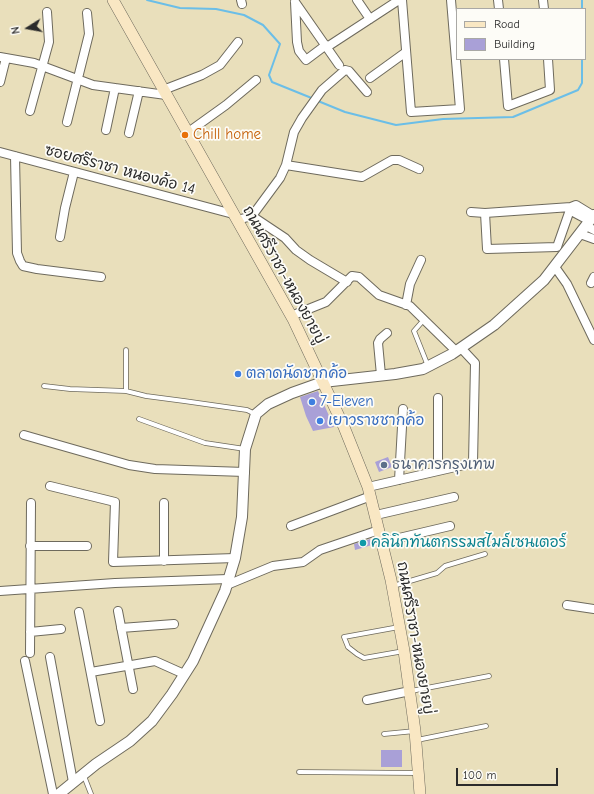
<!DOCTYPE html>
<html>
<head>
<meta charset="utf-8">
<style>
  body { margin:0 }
  #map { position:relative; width:594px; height:794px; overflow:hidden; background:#e9dfbb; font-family:"Comic Neue",sans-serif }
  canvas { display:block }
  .legend { position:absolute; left:456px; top:8px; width:130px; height:52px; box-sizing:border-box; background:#fdfcf7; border:1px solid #a9a8a5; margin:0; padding:5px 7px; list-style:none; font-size:12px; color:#2b2b2b }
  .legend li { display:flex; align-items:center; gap:8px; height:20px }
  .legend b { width:20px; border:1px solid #a9a8a5 }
  .north { position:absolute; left:8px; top:8px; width:40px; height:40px; -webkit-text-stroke:3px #fdfcf7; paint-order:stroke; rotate:259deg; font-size:11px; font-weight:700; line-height:16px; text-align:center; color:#2b2b2b }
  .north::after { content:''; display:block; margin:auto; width:14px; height:18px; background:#2b2b2b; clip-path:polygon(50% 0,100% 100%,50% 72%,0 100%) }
  .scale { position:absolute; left:456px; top:768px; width:102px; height:18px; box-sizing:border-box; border:2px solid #2b2b2b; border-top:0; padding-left:5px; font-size:12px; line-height:14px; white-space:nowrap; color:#2b2b2b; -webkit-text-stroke:3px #fdfcf7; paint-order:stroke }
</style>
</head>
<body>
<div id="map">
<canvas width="594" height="794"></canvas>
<ul class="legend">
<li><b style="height:5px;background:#f9e7c3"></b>Road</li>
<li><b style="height:11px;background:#a9a0d7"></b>Building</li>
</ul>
<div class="north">N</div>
<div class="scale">100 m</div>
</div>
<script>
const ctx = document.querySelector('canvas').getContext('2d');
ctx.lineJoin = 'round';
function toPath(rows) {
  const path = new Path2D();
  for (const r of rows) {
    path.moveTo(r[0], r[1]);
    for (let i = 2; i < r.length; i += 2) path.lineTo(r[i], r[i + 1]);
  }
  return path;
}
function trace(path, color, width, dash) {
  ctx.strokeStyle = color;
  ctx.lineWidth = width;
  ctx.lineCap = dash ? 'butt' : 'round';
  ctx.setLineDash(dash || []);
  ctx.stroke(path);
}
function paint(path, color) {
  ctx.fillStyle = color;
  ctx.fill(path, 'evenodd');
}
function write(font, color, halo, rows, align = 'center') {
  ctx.font = font + ' "Comic Neue","Playpen Sans Thai",sans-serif';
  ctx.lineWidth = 3.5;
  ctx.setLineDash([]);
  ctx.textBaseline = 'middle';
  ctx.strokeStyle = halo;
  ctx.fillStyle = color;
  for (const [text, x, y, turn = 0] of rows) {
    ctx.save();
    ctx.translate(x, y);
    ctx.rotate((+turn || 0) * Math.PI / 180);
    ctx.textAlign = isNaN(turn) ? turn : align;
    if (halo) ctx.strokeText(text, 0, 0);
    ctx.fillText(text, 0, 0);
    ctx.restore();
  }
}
trace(toPath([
  [147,0,180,8,216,9,244,15,263,25,280,44,269,75,272,82,314,99],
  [582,9,582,0],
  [318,101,345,112,396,125,443,119,513,117,578,90,582,83,582,59]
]), '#6bbee7', 2);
paint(toPath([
  [318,391,334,427,313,431,306,416,300,397],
  [388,457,392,467,379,472,375,462],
  [370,539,372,545,355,550,354,544],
  [381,750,402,750,402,767,381,767]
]), '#a9a0d7');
const service = toPath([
  [421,323,414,331,428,366],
  [44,386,70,389,126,391,146,396,184,401,247,410,255,414],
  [126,391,126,350],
  [139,419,205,443,245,449],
  [393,586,437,573,445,566,485,554],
  [399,627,344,637,348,647,357,654,364,658,404,651],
  [411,691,489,676],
  [384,734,415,731],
  [417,740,486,726],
  [299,772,418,773],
  [84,776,91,794]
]);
const minor = toPath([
  [241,0,242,4],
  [357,0,370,19],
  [402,0,411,112,460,109,451,0],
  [498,0,499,9],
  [543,0,544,9],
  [295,2,297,42,299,51,306,60,326,45],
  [295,2,339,65],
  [327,47,399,0],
  [0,57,34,63,93,85,166,95],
  [504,59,508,106,550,90,548,59],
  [370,78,406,52],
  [0,82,6,58],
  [163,90,202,75,220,65,238,42],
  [30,111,49,42,47,12],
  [67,122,89,34,87,13],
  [106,130,115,88],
  [129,133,139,91],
  [187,133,226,105,256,80],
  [0,152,233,214],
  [15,156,17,253,20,261,23,266,37,269,101,277],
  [286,165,362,177,392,160,399,160,419,169],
  [471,212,485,213,571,207,557,247,487,249,485,213],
  [252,216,280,178,286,165,294,132,302,118,322,90,345,70,349,71,367,92],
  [237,220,252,216,285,238,296,250,310,260,347,282],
  [590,221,575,213,571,207,576,205,594,216],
  [586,226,594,230],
  [580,234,594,239],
  [60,237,65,208,74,172],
  [555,267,567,284,594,340],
  [591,283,594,277],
  [406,305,410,284,421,260],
  [291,316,326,302,352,276,359,277,379,295,410,306,456,351],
  [381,375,378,343,380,339,387,333],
  [24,435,129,465,155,469,245,472],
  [438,471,438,398],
  [399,480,403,409],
  [50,486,115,502,113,562,235,558],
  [368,487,473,463,475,363,461,348],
  [164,503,164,561],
  [376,515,454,497],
  [291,526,371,496],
  [382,542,450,526],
  [30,546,87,546],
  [227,585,273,566,303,562,320,550,379,530],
  [0,591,115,583,228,579],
  [567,605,594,609],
  [118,611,133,689],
  [79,612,100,721],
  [121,628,174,624],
  [30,632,61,629],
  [30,653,31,503],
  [50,657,73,782],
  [25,661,53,794],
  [91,672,155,661,184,674],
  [367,700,410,691]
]);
const tertiary = toPath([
  [59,794,96,764,130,741,152,721,172,694,193,661,225,591,235,558,242,517,245,449,256,414,268,404,292,393,323,382,395,374,423,369,452,354,494,325,544,280,594,215]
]);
const secondary = toPath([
  [113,0,293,319,344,427,368,487,391,580,404,651,415,731,420,794]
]);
trace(service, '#6e6a5d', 5.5);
trace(minor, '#6e6a5d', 10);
trace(tertiary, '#6e6a5d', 12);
trace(secondary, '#6e6a5d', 12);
trace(service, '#fff', 4);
trace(minor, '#fff', 8);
trace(tertiary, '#fff', 10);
trace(secondary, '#f9e7c3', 11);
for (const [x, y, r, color] of [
  [185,135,4,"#e8710a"],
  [238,374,4,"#3f7fe0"],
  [312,402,4,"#3f7fe0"],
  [320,421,4,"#3f7fe0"],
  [384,465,4,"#5c6f8a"],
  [363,543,4,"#0f9aa8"]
]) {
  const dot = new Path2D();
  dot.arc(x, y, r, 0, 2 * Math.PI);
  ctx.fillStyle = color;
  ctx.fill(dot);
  trace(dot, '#fdfcf7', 1.5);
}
write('15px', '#c56008', '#fdfcf7', [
  ["Chill home",193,135]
], 'left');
write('15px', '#2b2b2b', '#fdfcf7', [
  ["ซอยศรีราชา หนองค้อ 14",120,170,15],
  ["ถนนศรีราชา-หนองยายบู่",284,275,61],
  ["ถนนศรีราชา-หนองยายบู่",415,638,80]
]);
write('15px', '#366cbe', '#fdfcf7', [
  ["ตลาดนัดชากค้อ",246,374],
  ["7-Eleven",320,402],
  ["เยาวราชชากค้อ",328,421]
], 'left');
write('15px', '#4e5e75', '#fdfcf7', [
  ["ธนาคารกรุงเทพ",392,465]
], 'left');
write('15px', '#0d838f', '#fdfcf7', [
  ["คลินิกทันตกรรมสไมล์เซนเตอร์",371,543]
], 'left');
</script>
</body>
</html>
